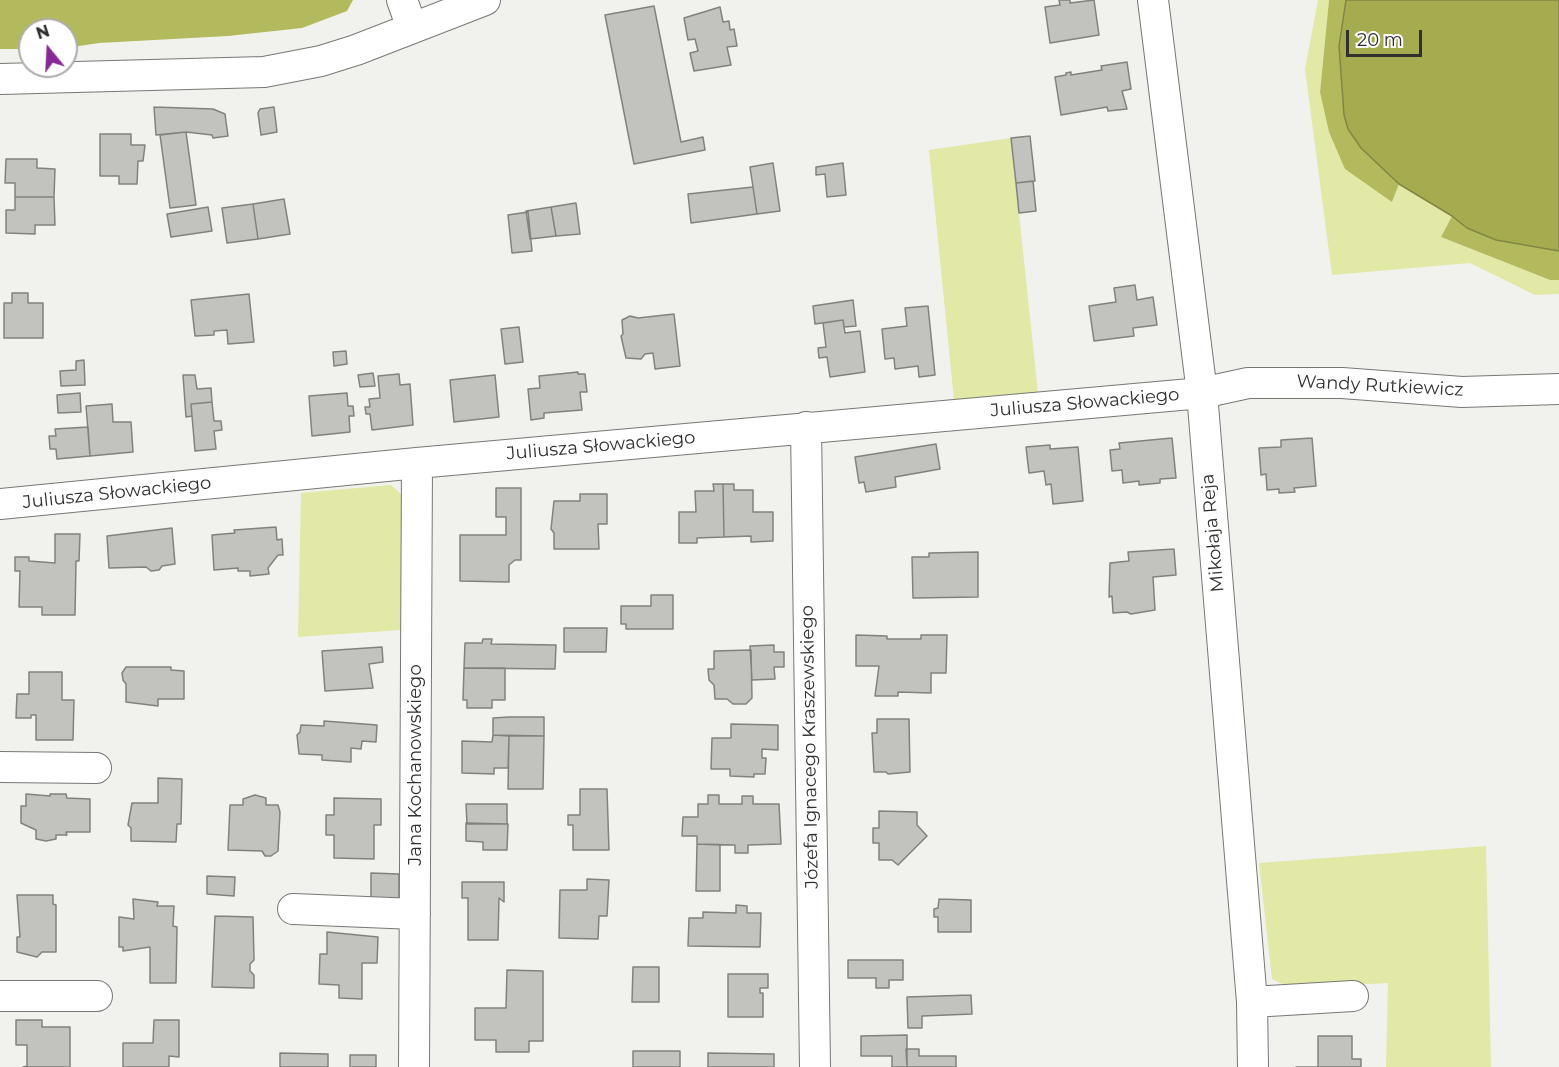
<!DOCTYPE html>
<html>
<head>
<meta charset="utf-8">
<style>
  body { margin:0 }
  #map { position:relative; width:1559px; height:1067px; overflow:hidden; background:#f1f2ee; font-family:Montserrat,sans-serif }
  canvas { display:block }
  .north { position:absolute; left:18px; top:18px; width:60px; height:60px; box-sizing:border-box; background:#fff; border:2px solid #acacab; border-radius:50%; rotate:342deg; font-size:16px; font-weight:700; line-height:24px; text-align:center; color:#30302e }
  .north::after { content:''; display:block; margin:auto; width:21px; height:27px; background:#862994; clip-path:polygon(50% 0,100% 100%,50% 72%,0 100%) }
  .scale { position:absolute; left:1346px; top:30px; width:76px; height:27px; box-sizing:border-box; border:3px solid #30302e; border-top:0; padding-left:8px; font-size:18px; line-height:21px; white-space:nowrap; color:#30302e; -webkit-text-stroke:4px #fff; paint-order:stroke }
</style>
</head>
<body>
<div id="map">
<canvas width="1559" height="1067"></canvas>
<div class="north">N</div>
<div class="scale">20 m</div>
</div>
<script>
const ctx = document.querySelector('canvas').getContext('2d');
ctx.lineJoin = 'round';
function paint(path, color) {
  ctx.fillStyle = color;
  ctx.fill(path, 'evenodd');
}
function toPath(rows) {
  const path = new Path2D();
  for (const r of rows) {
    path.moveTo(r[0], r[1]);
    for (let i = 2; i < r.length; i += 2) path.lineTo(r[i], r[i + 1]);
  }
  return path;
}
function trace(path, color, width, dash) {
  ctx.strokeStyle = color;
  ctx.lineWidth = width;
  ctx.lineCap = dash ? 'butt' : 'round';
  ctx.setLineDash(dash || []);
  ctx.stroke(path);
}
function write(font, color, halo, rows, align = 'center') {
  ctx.font = font + ' Montserrat,sans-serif';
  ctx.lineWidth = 6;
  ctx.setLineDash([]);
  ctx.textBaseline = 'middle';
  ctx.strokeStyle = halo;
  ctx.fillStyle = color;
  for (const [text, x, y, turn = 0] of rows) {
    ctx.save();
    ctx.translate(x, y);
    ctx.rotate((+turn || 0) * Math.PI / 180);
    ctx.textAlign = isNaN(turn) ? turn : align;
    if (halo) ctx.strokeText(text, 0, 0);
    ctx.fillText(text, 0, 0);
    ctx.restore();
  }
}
paint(toPath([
  [1318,0,1329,0,1320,92,1392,202,1399,184,1452,216,1441,237,1550,280,1559,280,1559,294,1535,295,1470,263,1332,275,1305,69],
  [1011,138,1038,393,954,400,929,150],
  [391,485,402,495,401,630,298,637,301,493],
  [1486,846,1491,1067,1386,1067,1388,983,1290,988,1272,979,1259,863]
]), '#e2e8a6');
paint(toPath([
  [0,0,353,0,347,11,302,28,228,36,99,43,66,48,66,30,30,30,30,49,0,49],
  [1329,0,1346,0,1339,46,1361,148,1399,184,1392,202,1345,169,1329,132,1320,92],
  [1452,216,1467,228,1559,251,1559,280,1550,280,1441,237]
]), '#b3ba5e');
const water = toPath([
  [1346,0,1559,0,1559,251,1496,240,1467,228,1452,216,1399,184,1361,148,1348,129,1344,115,1339,46,1346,0]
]);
paint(water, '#a5ab4f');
trace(water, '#828645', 1.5);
const building = toPath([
  [1059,0,1070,0,1070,3,1094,0,1099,35,1050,43,1045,7,1060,5,1059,0],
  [654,6,681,142,703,137,705,150,634,164,605,15,654,6],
  [720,7,723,22,729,21,730,30,734,29,737,46,727,47,731,65,694,71,690,53,698,51,695,39,688,40,684,18,720,7],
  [1127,62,1131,89,1122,91,1127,109,1108,111,1107,107,1061,115,1055,77,1066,75,1066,73,1071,72,1071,75,1102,70,1101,66,1127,62],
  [154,107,213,109,225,114,228,136,213,138,212,135,186,132,156,135,154,107],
  [274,107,277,132,261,135,258,113,260,109,274,107],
  [186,132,196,205,170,208,160,135,186,132],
  [100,134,131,134,131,145,145,145,143,161,138,161,137,184,119,184,119,176,100,176,100,134],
  [1030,136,1035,181,1016,183,1011,138,1030,136],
  [6,159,37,159,37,168,55,169,54,197,15,197,15,183,5,183,6,159],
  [773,163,780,211,757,214,750,167,773,163],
  [843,163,846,195,827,197,825,174,816,175,816,167,843,163],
  [1033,181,1036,211,1019,213,1016,183,1033,181],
  [753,187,757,214,691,223,688,194,753,187],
  [15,197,54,197,55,225,35,225,35,234,6,233,6,210,15,210,15,197],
  [284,199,290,234,258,239,253,204,284,199],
  [576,203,580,234,556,236,551,207,576,203],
  [253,204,258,239,227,243,222,208,253,204],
  [208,207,212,231,171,237,167,214,208,207],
  [551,207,556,236,530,239,526,211,551,207],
  [528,212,532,251,512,253,508,215,528,212],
  [1135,285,1137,300,1153,297,1157,325,1133,328,1134,336,1094,341,1089,306,1116,302,1114,288,1135,285],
  [12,293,28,293,28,303,43,303,43,338,4,338,4,303,12,303,12,293],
  [249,294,254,342,228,344,227,330,214,331,214,335,195,336,191,300,249,294],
  [853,300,856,326,844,327,843,320,815,324,813,306,853,300],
  [928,306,935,375,919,377,918,366,895,369,894,358,885,359,882,329,907,326,905,308,928,306],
  [674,314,680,366,655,369,653,353,645,354,641,359,626,358,621,336,623,334,622,320,630,316,638,318,674,314],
  [843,320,845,333,860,331,865,372,830,377,827,357,819,358,818,348,826,347,823,323,843,320],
  [519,327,523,362,505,364,501,329,519,327],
  [346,351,347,364,334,366,333,352,346,351],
  [84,360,85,385,61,386,60,371,76,370,76,361,84,360],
  [578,372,578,374,585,374,587,392,580,392,582,410,544,413,544,418,531,420,528,389,540,388,539,376,578,372],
  [373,373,375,386,360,387,358,375,373,373],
  [399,374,400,385,410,384,413,425,372,430,370,414,366,414,365,407,370,407,369,399,380,398,378,376,399,374],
  [183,375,195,375,197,389,211,388,212,402,191,404,192,416,186,417,183,375],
  [495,375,499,417,454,422,450,380,495,375],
  [80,393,81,412,58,413,57,395,80,393],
  [347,393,348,406,353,406,354,416,349,416,350,432,312,436,309,396,347,393],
  [212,402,214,421,221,421,222,430,214,431,216,449,195,451,191,404,212,402],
  [112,404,113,422,131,422,133,452,90,456,86,406,112,404],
  [88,427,90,456,57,459,56,449,50,449,49,436,56,436,55,429,88,427],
  [1172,438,1176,478,1160,479,1160,483,1139,485,1139,481,1123,483,1122,470,1112,471,1110,450,1120,449,1119,443,1172,438],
  [1312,438,1316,486,1294,488,1295,492,1279,493,1279,489,1267,490,1266,474,1261,475,1259,448,1281,447,1281,440,1312,438],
  [936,444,940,469,895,477,896,487,866,492,864,482,859,483,855,457,936,444],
  [1050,445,1050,449,1078,447,1083,501,1053,504,1051,484,1046,485,1044,471,1029,473,1026,447,1050,445],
  [713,484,723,484,724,537,697,538,697,543,679,543,679,512,696,512,695,491,714,491,713,484],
  [723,484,734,484,734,490,753,490,753,512,773,512,773,541,751,542,751,536,724,537,723,484],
  [496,488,521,488,521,560,515,560,509,565,509,582,460,581,460,535,506,535,506,517,496,517,496,488],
  [580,494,607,494,607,524,598,524,599,549,554,549,554,533,551,529,554,501,580,501,580,494],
  [276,527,277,540,282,539,283,555,278,555,268,568,269,574,250,576,250,571,238,571,238,568,214,570,212,535,235,533,234,530,276,527],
  [172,528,175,564,162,566,159,570,151,571,146,567,109,568,107,536,172,528],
  [55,534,80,534,79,561,76,561,75,615,42,615,42,607,19,607,20,571,15,571,15,557,29,557,29,561,55,563,55,534],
  [1174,549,1176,575,1153,577,1155,610,1131,614,1127,612,1113,613,1112,596,1109,597,1110,563,1129,561,1128,552,1174,549],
  [978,552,978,597,913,598,912,557,929,557,929,553,978,552],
  [651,595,673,595,673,629,626,629,626,624,621,624,621,606,651,606,651,595],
  [564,628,607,628,606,652,564,652,564,628],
  [856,635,887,636,887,639,921,639,921,635,947,635,946,673,931,673,931,693,898,692,898,696,875,696,879,666,856,666,856,635],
  [483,639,492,639,491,644,556,645,555,669,464,668,465,643,482,643,483,639],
  [774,645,774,652,784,652,784,667,774,667,775,679,752,680,750,646,774,645],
  [382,647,383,662,369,664,373,688,325,691,322,651,382,647],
  [751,650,752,698,746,704,733,704,727,699,715,699,714,685,709,680,708,669,714,669,714,651,751,650],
  [126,667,171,667,171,670,184,671,184,699,158,699,158,706,126,702,126,684,123,680,122,673,126,667],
  [464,668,505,668,505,700,492,700,492,708,467,708,467,700,463,700,464,668],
  [29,672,62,672,62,700,74,700,73,740,36,740,36,715,31,715,31,718,16,718,17,694,29,694,29,672],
  [509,717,544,717,544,736,493,735,493,718,509,717],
  [877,719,909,719,910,772,888,774,886,772,874,772,872,733,877,733,877,719],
  [324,721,377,725,376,742,362,741,361,749,351,748,351,762,322,760,322,755,299,754,297,735,300,732,301,725,324,726,324,721],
  [731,724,778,725,778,750,762,749,762,758,766,758,765,774,754,774,754,777,730,776,730,769,711,769,712,738,731,738,731,724],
  [493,735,509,736,508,768,494,768,494,774,462,773,462,741,492,742,493,735],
  [509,736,544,736,543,789,508,789,509,736],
  [158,778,182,779,181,824,177,824,176,842,131,841,131,828,128,825,132,803,158,803,158,778],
  [580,789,607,789,609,850,573,850,573,825,568,825,568,815,580,815,580,789],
  [26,794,50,796,50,794,66,794,67,798,90,799,90,832,66,832,67,835,56,835,56,839,46,841,36,839,36,830,21,823,21,806,26,806,26,794],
  [255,795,266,798,266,805,278,805,280,812,278,851,271,856,265,856,262,851,228,850,230,805,243,805,243,799,255,795],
  [708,795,719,795,719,804,742,804,742,796,753,796,753,804,779,804,781,844,748,845,748,853,735,853,735,845,697,844,697,836,682,836,683,817,698,817,698,804,708,804,708,795],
  [334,798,381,799,381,825,374,825,374,859,334,858,334,835,326,835,326,815,334,815,334,798],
  [466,804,507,804,507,824,467,824,466,804],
  [879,811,917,812,917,825,927,836,898,865,892,860,879,860,879,843,873,843,873,828,879,828,879,811],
  [466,823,508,824,507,850,483,850,483,842,466,841,466,823],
  [697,844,720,845,720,891,696,891,697,844],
  [371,873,399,874,399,901,371,901,371,873],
  [207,876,235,877,234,896,207,894,207,876],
  [587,879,609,880,607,916,599,916,598,939,559,938,560,890,587,890,587,879],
  [462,882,504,882,504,902,499,898,498,940,468,940,468,898,462,898,462,882],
  [17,895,53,895,53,904,56,905,56,952,42,952,37,957,17,952,17,937,20,937,17,895],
  [133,899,158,902,157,906,174,906,173,926,177,927,176,983,150,983,150,947,123,951,123,947,119,947,119,917,134,919,133,899],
  [939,899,971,900,971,932,938,932,938,917,934,917,934,909,938,908,939,899],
  [736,905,747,906,747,913,761,913,760,947,688,946,689,918,703,918,703,912,736,913,736,905],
  [215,916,253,917,254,960,250,964,250,971,254,975,254,988,212,987,215,916],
  [327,932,378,937,377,963,362,963,362,999,339,998,339,985,319,984,320,954,327,954,327,932],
  [848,960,903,960,903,980,889,980,889,988,876,988,876,978,848,978,848,960],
  [633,967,659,967,659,1002,632,1002,633,967],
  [507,970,543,971,543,1041,529,1041,529,1052,496,1052,496,1040,475,1040,475,1008,506,1008,507,970],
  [728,974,768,974,768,988,760,988,760,993,763,993,763,1017,728,1017,728,974],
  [971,995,972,1014,922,1016,922,1028,908,1028,907,997,971,995],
  [16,1020,42,1020,42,1027,70,1027,70,1067,23,1067,27,1066,27,1045,16,1045,16,1020],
  [154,1020,179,1020,179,1057,169,1056,169,1067,123,1067,123,1043,153,1043,154,1020],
  [907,1035,907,1067,892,1067,892,1056,861,1056,861,1036,907,1035],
  [1318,1036,1352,1036,1352,1059,1361,1059,1361,1067,1296,1067,1318,1067,1318,1036],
  [906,1049,919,1049,919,1056,956,1056,956,1067,907,1067,906,1049],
  [633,1051,680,1051,680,1067,633,1067,633,1051],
  [280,1053,328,1054,328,1067,280,1067,280,1053],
  [708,1053,774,1054,774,1067,708,1067,708,1053],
  [350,1055,376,1055,376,1067,350,1067,350,1055]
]);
paint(building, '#c2c3bf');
trace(building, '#81827e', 1.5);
const minor = toPath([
  [402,0,412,28],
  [1153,0,1202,393,1252,1002,1253,1067],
  [0,79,264,72,321,61,356,50,485,0],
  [806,427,815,1067],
  [0,504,417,463,1202,393,1248,383,1342,383,1462,392,1559,389],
  [0,767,96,768],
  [293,909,415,914],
  [0,996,97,996],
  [1252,1002,1353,996],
  [414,1067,417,463]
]);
trace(minor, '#777774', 32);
trace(minor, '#fff', 30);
write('18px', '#30302e', '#fff', [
  ["Wandy Rutkiewicz",1380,386,3],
  ["Juliusza Słowackiego",1085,403,-5],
  ["Juliusza Słowackiego",601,446,-5],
  ["Juliusza Słowackiego",117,493,-6],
  ["Mikołaja Reja",1213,533,-95],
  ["Józefa Ignacego Kraszewskiego",810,747,-91],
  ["Jana Kochanowskiego",416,765,-90]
]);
</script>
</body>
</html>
